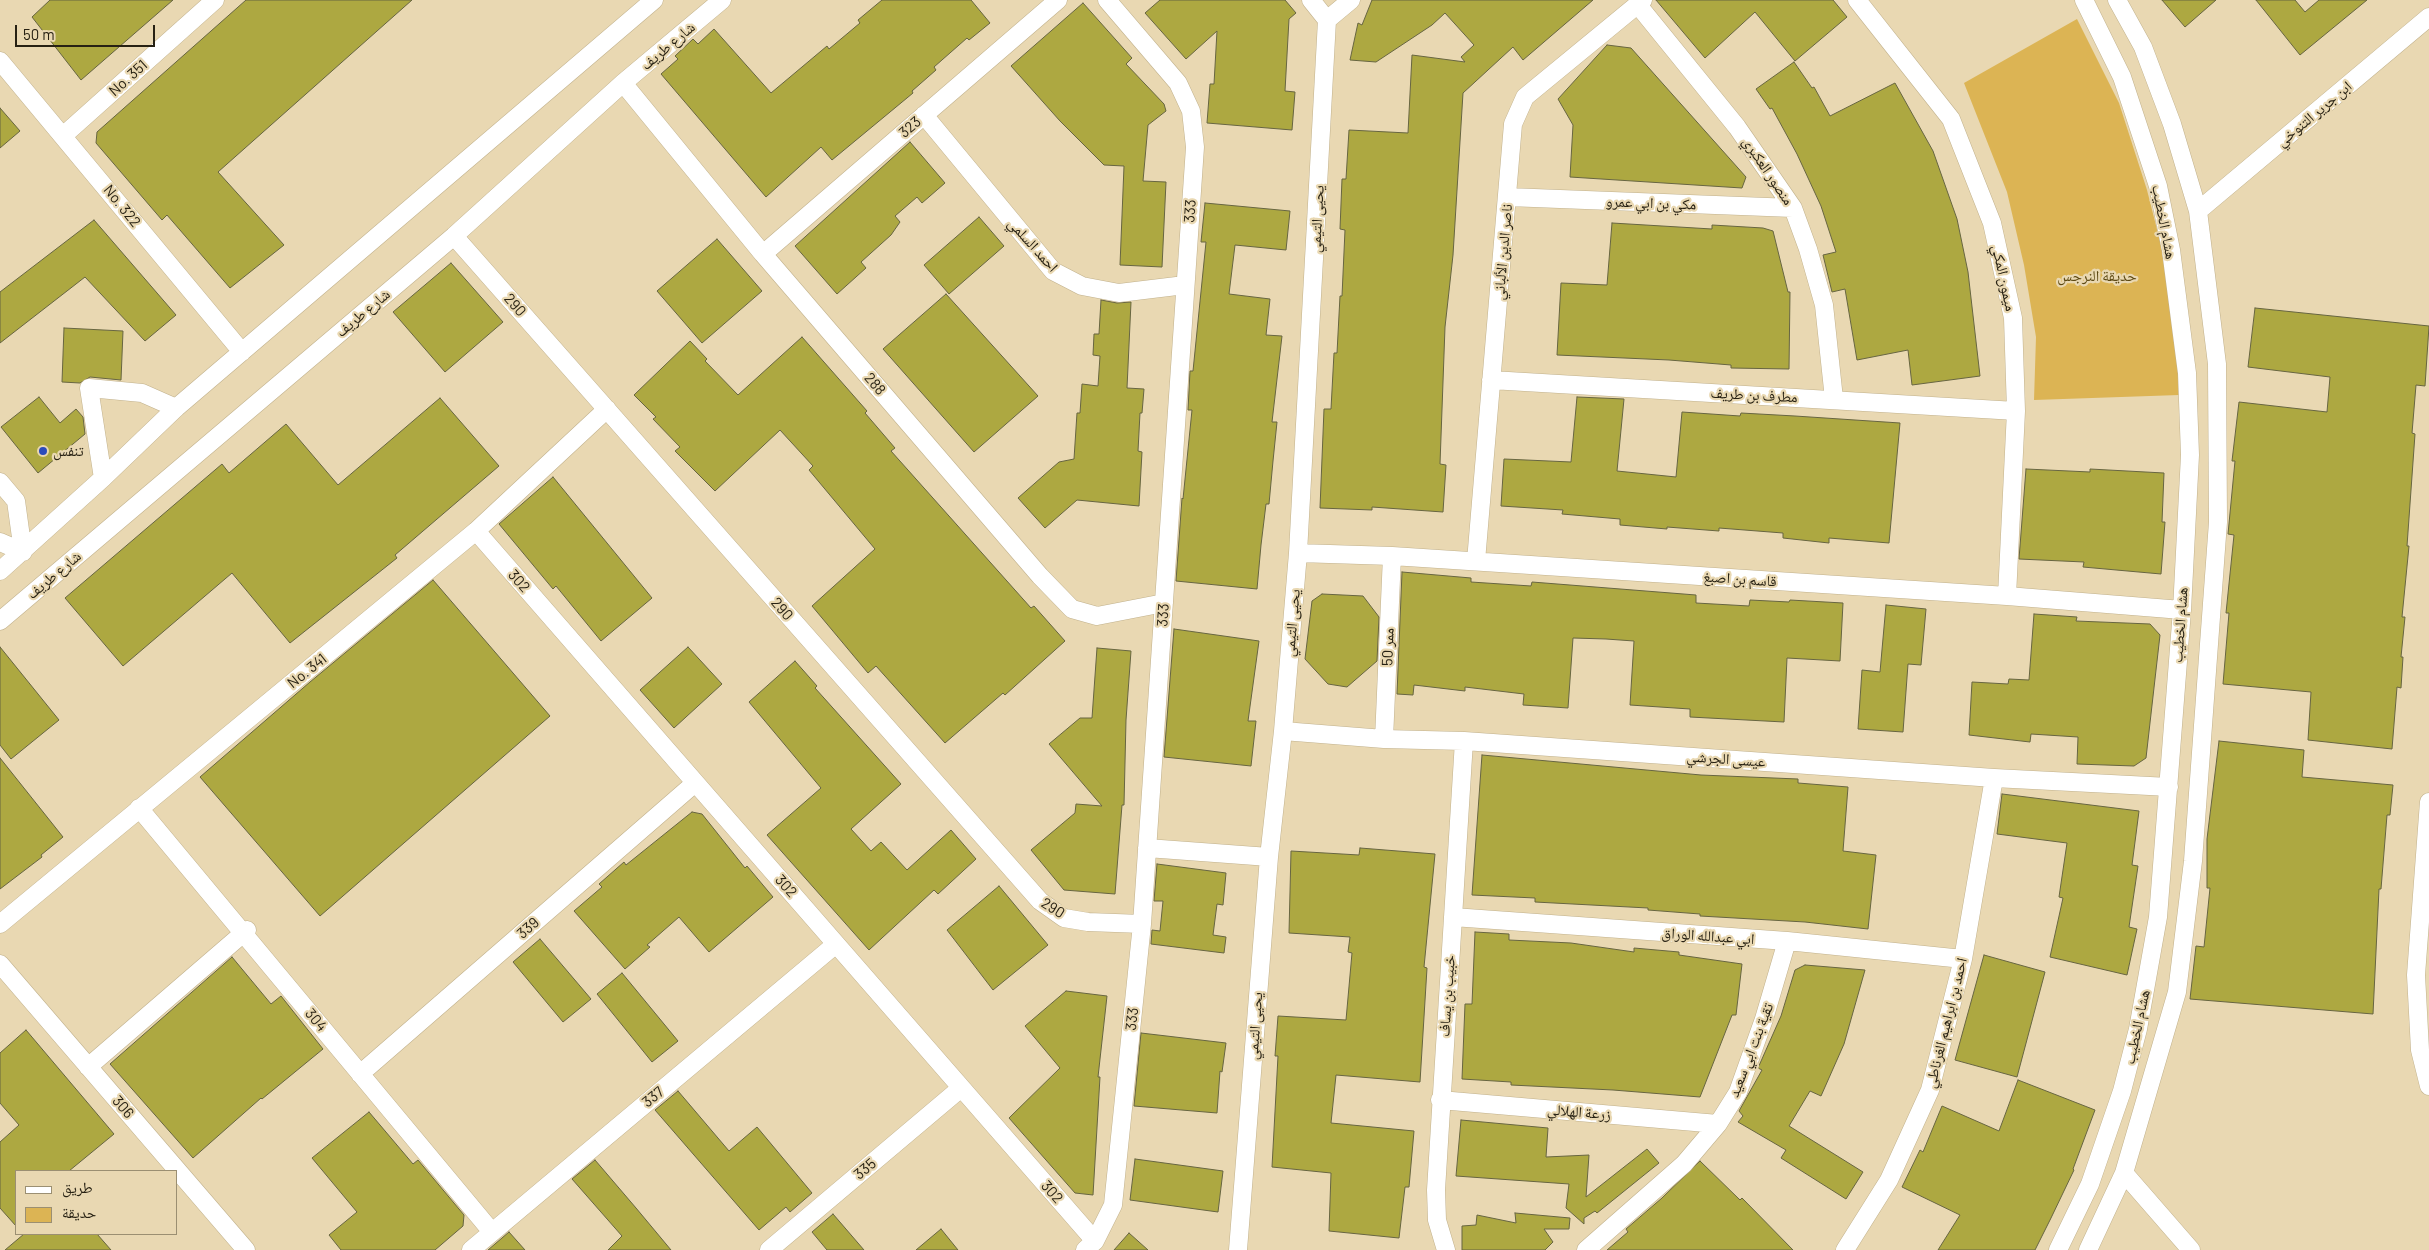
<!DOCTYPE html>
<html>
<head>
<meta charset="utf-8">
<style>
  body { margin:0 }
  #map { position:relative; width:2429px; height:1250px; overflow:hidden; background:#e9d8b2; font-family:Barlow,"Noto Naskh Arabic",sans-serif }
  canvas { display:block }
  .legend { position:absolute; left:15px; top:1170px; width:162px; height:65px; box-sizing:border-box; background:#e9d8b2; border:1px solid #9b8f72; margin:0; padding:6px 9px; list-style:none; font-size:15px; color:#272113 }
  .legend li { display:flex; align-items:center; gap:10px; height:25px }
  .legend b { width:25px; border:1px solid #9b8f72 }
  .scale { position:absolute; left:15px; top:25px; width:140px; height:22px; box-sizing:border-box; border:2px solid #272113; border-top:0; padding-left:6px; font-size:15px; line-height:18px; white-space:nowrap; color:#272113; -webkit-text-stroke:4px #e9d8b2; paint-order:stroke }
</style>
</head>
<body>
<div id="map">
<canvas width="2429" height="1250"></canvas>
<ul class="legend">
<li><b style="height:6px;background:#fff"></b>طريق</li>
<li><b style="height:14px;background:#dcb454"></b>حديقة</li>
</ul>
<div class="scale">50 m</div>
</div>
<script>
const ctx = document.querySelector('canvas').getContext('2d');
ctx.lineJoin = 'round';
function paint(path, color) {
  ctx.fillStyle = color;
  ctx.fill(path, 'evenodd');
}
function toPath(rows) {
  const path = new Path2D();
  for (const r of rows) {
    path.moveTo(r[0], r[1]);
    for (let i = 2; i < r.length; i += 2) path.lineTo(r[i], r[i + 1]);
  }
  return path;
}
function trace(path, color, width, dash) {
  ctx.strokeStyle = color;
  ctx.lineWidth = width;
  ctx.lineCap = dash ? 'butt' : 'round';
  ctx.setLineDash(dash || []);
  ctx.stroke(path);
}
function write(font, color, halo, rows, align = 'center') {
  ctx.font = font + ' Barlow,"Noto Naskh Arabic",sans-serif';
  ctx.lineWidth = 4.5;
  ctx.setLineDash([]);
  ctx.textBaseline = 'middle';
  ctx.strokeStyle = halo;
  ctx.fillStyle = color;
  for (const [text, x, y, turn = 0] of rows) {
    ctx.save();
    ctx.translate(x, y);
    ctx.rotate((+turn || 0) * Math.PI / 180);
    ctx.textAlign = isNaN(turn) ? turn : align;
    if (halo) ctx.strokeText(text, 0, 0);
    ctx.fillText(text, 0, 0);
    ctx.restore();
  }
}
paint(toPath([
  [2077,19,2119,103,2147,190,2165,261,2177,347,2179,395,2034,400,2036,337,2024,265,2007,192,1964,83]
]), '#dcb454');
const building = toPath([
  [50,0,173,0,81,80,32,17,50,0],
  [246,0,412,0,218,172,284,245,230,288,167,215,162,220,96,143,97,132,246,0],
  [882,0,971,0,990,23,969,40,967,38,934,67,936,70,912,91,913,93,832,160,821,147,766,197,661,74,678,59,675,56,693,39,698,44,714,29,771,93,827,46,829,49,860,23,858,20,882,0],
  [1160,0,1285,0,1296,13,1289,19,1285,91,1295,92,1292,130,1207,123,1210,84,1214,84,1217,31,1186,59,1145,13,1160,0],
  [1372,0,1593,0,1523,60,1513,47,1463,93,1453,255,1445,327,1440,464,1446,465,1443,512,1372,507,1372,510,1320,508,1324,409,1331,409,1334,353,1337,353,1340,296,1342,296,1345,230,1340,229,1342,179,1346,179,1349,130,1408,133,1412,55,1465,62,1461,57,1474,45,1445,13,1432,25,1376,62,1350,60,1358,23,1362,25,1372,0],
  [1656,0,1833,0,1847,17,1795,61,1755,12,1705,58,1656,0],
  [2162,0,2216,0,2185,27,2162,0],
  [2256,0,2295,0,2305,12,2319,0,2367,0,2300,55,2256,0],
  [1083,3,1132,58,1126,64,1164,104,1166,111,1148,125,1143,181,1166,182,1162,267,1120,265,1124,166,1104,165,1060,121,1011,66,1083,3],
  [1607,45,1631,48,1746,177,1742,188,1570,177,1573,125,1558,99,1607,45],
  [1794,62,1812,88,1814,87,1830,116,1895,83,1933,151,1957,219,1968,272,1980,376,1912,385,1908,350,1857,360,1845,289,1832,292,1823,255,1836,252,1821,206,1797,154,1772,108,1770,109,1756,89,1794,62],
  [0,108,20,131,0,148,0,108],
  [910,142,945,183,922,203,917,197,895,216,900,222,891,235,861,262,866,268,837,294,795,246,910,142],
  [1205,203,1290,211,1286,250,1235,245,1229,294,1270,299,1266,335,1282,336,1272,422,1277,422,1273,461,1269,504,1266,504,1261,545,1257,589,1176,581,1182,498,1183,499,1192,410,1188,410,1190,371,1193,371,1206,242,1201,242,1205,203],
  [979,217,1004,246,949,294,924,265,979,217],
  [94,220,176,315,145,341,85,277,0,343,0,292,94,220],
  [1612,223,1712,229,1712,225,1763,228,1773,231,1788,292,1790,292,1789,369,1731,368,1731,365,1669,360,1557,355,1561,283,1607,285,1612,223],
  [717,239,762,291,702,343,657,291,717,239],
  [451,263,503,322,445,372,393,312,451,263],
  [946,294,1038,396,974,452,883,349,946,294],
  [1101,300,1117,303,1131,302,1127,388,1144,389,1142,413,1140,413,1138,451,1142,452,1139,506,1077,500,1045,528,1018,498,1059,462,1074,459,1077,413,1080,413,1082,384,1098,386,1100,356,1093,355,1094,334,1099,334,1101,300],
  [2255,308,2429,326,2425,386,2416,385,2412,433,2415,434,2407,546,2409,546,2402,617,2405,617,2401,657,2403,657,2401,688,2397,687,2392,749,2308,740,2311,692,2223,684,2229,613,2226,613,2234,535,2228,534,2235,461,2232,461,2239,402,2327,412,2330,377,2248,367,2255,308],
  [64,328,123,331,121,380,90,377,80,383,62,382,64,328],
  [802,337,867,411,865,413,895,448,891,451,1031,608,1034,606,1065,641,1005,695,1003,693,945,743,876,666,868,673,812,606,875,549,809,470,813,466,780,430,715,491,675,451,680,447,653,419,656,417,634,395,690,341,707,359,705,361,738,395,802,337],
  [39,397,60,423,76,409,83,417,85,434,38,473,1,427,39,397],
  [1577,397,1624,399,1617,471,1676,477,1682,412,1740,416,1741,413,1795,416,1900,423,1889,543,1829,538,1829,543,1783,538,1783,533,1719,528,1719,531,1667,527,1667,529,1620,525,1620,519,1562,514,1563,510,1501,506,1504,459,1571,462,1577,397],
  [440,398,499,466,395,555,397,558,290,643,232,573,123,666,65,598,222,464,229,473,286,424,338,485,440,398],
  [2026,469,2090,472,2090,469,2164,473,2162,522,2165,522,2161,574,2083,567,2084,562,2019,559,2026,469],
  [553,477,652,598,601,641,556,586,553,589,499,524,553,477],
  [1402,572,1471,578,1471,582,1531,586,1532,582,1696,595,1696,603,1749,606,1750,600,1789,602,1790,600,1843,603,1840,661,1787,658,1784,722,1690,717,1690,709,1630,705,1634,641,1606,639,1573,638,1568,708,1523,705,1524,694,1465,687,1465,691,1414,685,1413,695,1397,694,1402,572],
  [433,580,550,716,320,916,200,777,310,682,433,580],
  [1322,594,1363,596,1379,617,1377,661,1347,687,1328,684,1305,659,1312,601,1322,594],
  [1886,605,1926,609,1921,665,1908,664,1903,732,1858,729,1862,670,1880,672,1886,605],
  [2034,614,2077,617,2076,621,2150,624,2160,635,2146,758,2134,766,2077,764,2078,737,2031,734,2030,742,1969,735,1972,682,2008,684,2009,679,2029,680,2034,614],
  [1174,629,1259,641,1248,721,1256,721,1251,766,1164,757,1174,629],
  [0,647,59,720,11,759,0,745,0,647],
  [688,647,722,684,674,728,640,690,688,647],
  [1097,648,1131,651,1126,720,1124,805,1122,805,1115,894,1064,890,1031,850,1075,813,1076,804,1102,806,1049,744,1080,718,1092,718,1097,648],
  [795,661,817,686,815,688,901,784,851,829,871,851,881,842,907,870,951,830,976,859,938,894,934,890,869,950,767,835,821,788,749,702,795,661],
  [2219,741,2304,750,2302,777,2393,785,2390,815,2387,815,2381,889,2379,889,2373,1014,2190,999,2196,946,2204,947,2210,888,2207,888,2207,839,2219,741],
  [1482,755,1701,775,1798,779,1798,783,1848,787,1843,851,1876,855,1868,929,1805,922,1700,916,1700,914,1648,910,1648,908,1535,902,1535,898,1472,895,1482,755],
  [0,758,63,837,41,855,42,857,0,889,0,758],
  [2002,794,2139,811,2132,865,2138,866,2129,927,2137,929,2127,975,2050,957,2063,898,2059,897,2067,843,1997,834,2002,794],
  [692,812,702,814,745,868,747,866,773,897,709,952,679,917,647,945,650,947,625,969,574,911,602,887,599,884,624,862,626,865,692,812],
  [1360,848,1435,854,1424,967,1427,968,1420,1082,1336,1075,1331,1123,1414,1131,1409,1187,1405,1187,1399,1238,1329,1231,1331,1173,1272,1167,1278,1056,1275,1056,1278,1016,1346,1020,1352,953,1348,952,1350,937,1289,933,1291,851,1359,855,1360,848],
  [1157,864,1226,873,1223,905,1217,904,1213,935,1226,937,1224,953,1151,944,1152,930,1160,931,1163,901,1154,901,1157,864],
  [999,886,1048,945,993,990,947,930,999,886],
  [1475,932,1509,934,1509,940,1571,943,1634,952,1634,948,1679,952,1679,955,1742,964,1736,1015,1732,1015,1700,1097,1613,1090,1511,1085,1511,1082,1462,1079,1465,1004,1472,1004,1475,932],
  [540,939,591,999,563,1022,513,962,540,939],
  [1984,955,2045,972,2017,1077,1955,1060,1984,955],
  [232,957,271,1004,281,996,323,1049,262,1099,261,1098,193,1158,110,1064,232,957],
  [1805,965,1865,970,1844,1044,1821,1096,1810,1091,1789,1126,1863,1172,1846,1199,1781,1158,1786,1150,1738,1122,1743,1116,1739,1111,1762,1070,1758,1068,1781,1016,1795,970,1805,965],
  [622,973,678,1041,652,1062,597,994,622,973],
  [1066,991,1107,996,1098,1077,1100,1077,1093,1195,1075,1193,1009,1118,1060,1068,1025,1026,1066,991],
  [26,1030,114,1134,69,1171,16,1171,16,1226,0,1208,0,1142,19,1125,0,1103,0,1053,26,1030],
  [1141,1033,1226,1043,1222,1072,1220,1071,1217,1113,1134,1106,1141,1033],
  [2018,1080,2095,1110,2073,1169,2074,1170,2051,1218,2035,1250,1938,1250,1960,1215,1902,1187,1920,1150,1923,1152,1942,1106,1999,1131,2018,1080],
  [678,1091,729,1151,757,1127,812,1193,790,1212,786,1207,759,1230,655,1110,678,1091],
  [369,1112,413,1164,418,1160,464,1215,463,1226,435,1250,341,1250,329,1235,357,1212,312,1158,369,1112],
  [1461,1120,1548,1128,1546,1157,1589,1155,1586,1197,1647,1149,1659,1163,1597,1213,1595,1211,1584,1218,1584,1224,1566,1208,1569,1184,1456,1176,1461,1120],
  [1135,1159,1223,1171,1218,1212,1130,1200,1135,1159],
  [595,1160,636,1208,671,1250,608,1250,622,1236,572,1179,595,1160],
  [1700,1161,1740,1200,1742,1198,1793,1250,1607,1250,1628,1232,1626,1229,1662,1198,1700,1161],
  [1515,1213,1570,1218,1569,1229,1544,1229,1553,1242,1545,1250,1462,1250,1462,1226,1476,1225,1477,1215,1516,1223,1515,1213],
  [833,1214,864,1250,827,1250,812,1232,833,1214],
  [941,1229,958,1250,916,1250,941,1229],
  [509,1232,525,1250,488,1250,509,1232],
  [1129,1233,1148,1250,1114,1250,1129,1233],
  [24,1234,97,1234,111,1250,5,1250,24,1234]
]);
paint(building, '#ada841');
trace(building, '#676541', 1);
const minor = toPath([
  [1857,0,1951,119,1992,223,2013,318,2016,411,2007,596],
  [1638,5,1737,127,1793,208,1808,249,1824,305,1834,399],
  [1327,20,1351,0],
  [0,61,242,352],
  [623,83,763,254,1040,576,1072,609,1097,616,1164,603],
  [924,115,1053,271,1082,286,1119,293,1185,285],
  [64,135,215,0],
  [1508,197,1793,208],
  [2198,211,2429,17],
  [454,236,1040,901,1064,918,1088,922,1142,924],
  [763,254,1058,0],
  [1491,380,2016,411],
  [103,478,89,388,142,393,176,408],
  [0,482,16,501,23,552],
  [476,531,1095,1241],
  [0,542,23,552],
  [1298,553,1392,556,2007,596,2182,610],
  [1476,561,1513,124,1525,97,1643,0],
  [0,571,103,478,176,408,654,0],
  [0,621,454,236,623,83,722,0],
  [1283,731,1384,739,1464,741,1994,778,2169,787],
  [1384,739,1392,556],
  [2429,802,2416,975,2420,1050,2429,1086],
  [139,808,492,1232],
  [1147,848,1269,857],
  [1453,917,1787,941,1963,959],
  [0,924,476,531,607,409],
  [0,964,246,1250],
  [88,1067,247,930],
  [360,1074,695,783],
  [1440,1100,1718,1124],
  [2124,1173,2191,1250],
  [471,1250,836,944],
  [769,1250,961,1088],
  [1085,1250,1095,1241,1113,1205,1142,924,1195,147,1191,111,1178,83,1107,0],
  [1238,1250,1269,857,1283,731,1298,553,1327,20,1311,0],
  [1446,1250,1437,1220,1436,1190,1464,741],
  [1586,1250,1684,1164,1718,1124,1738,1092,1764,1019,1787,941],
  [1845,1250,1889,1180,1930,1090,1963,959,1994,778],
  [2058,1250,2090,1184,2122,1091,2138,1029,2158,917,2182,610,2190,455,2187,373,2171,250,2158,186,2122,77,2084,0],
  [2088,1250,2124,1173,2177,992,2193,861,2218,522,2217,364,2198,211,2172,124,2143,47,2117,0]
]);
trace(minor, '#c1b18c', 19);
trace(minor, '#fff', 18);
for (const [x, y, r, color] of [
  [43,451,5,"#2b4bbb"]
]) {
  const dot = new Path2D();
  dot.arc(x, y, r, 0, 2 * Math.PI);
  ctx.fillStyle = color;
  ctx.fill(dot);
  trace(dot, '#e9d8b2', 2);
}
write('15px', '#272113', '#e9d8b2', [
  ["شارع طريف",668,46,-40],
  ["No. 351",128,78,-42],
  ["ابن جرير التنوخي",2314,114,-40],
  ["323",910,127,-41],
  ["منصور العكبري",1768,171,56],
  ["مكي بن ابي عمرو",1651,203,2],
  ["No. 322",122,206,51],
  ["333",1190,211,-86],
  ["يحيى التيمي",1317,219,-87],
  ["هشام الخطيب",2164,222,79],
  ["احمد السلمي",1033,245,48],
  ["ناصر الدين الألباني",1503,252,-85],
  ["ميمون المكي",2004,278,78],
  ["290",515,305,49],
  ["شارع طريف",363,313,-40],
  ["288",875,384,49],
  ["مطرف بن طريف",1754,395,3],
  ["شارع طريف",54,575,-40],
  ["قاسم بن اصبغ",1740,579,4],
  ["302",519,581,49],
  ["290",782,609,49],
  ["333",1163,615,-86],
  ["يحيى التيمي",1292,623,-85],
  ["هشام الخطيب",2180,625,-86],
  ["ممر 50",1388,647,-88],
  ["No. 341",307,671,-39],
  ["عيسى الجرشي",1726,759,4],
  ["302",786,886,49],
  ["290",1053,908,32],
  ["339",528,928,-41],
  ["ابي عبدالله الوراق",1708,936,4],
  ["خبيب بن يساف",1447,996,-86],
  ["333",1132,1019,-84],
  ["304",316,1020,50],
  ["احمد بن ابراهيم الغرناطي",1946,1023,-76],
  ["يحيى التيمي",1255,1026,-86],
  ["هشام الخطيب",2137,1027,-78],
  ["تقية بنت ابي سعيد",1751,1050,-69],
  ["337",653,1097,-40],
  ["306",123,1107,49],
  ["زرعة الهلالي",1579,1112,5],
  ["335",865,1169,-40],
  ["302",1052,1192,49]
]);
write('15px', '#5c4812', '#e9d8b2', [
  ["حديقة النرجس",2097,276]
]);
write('15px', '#272113', '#e9d8b2', [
  ["تنفس",53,451]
], 'left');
</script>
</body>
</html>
